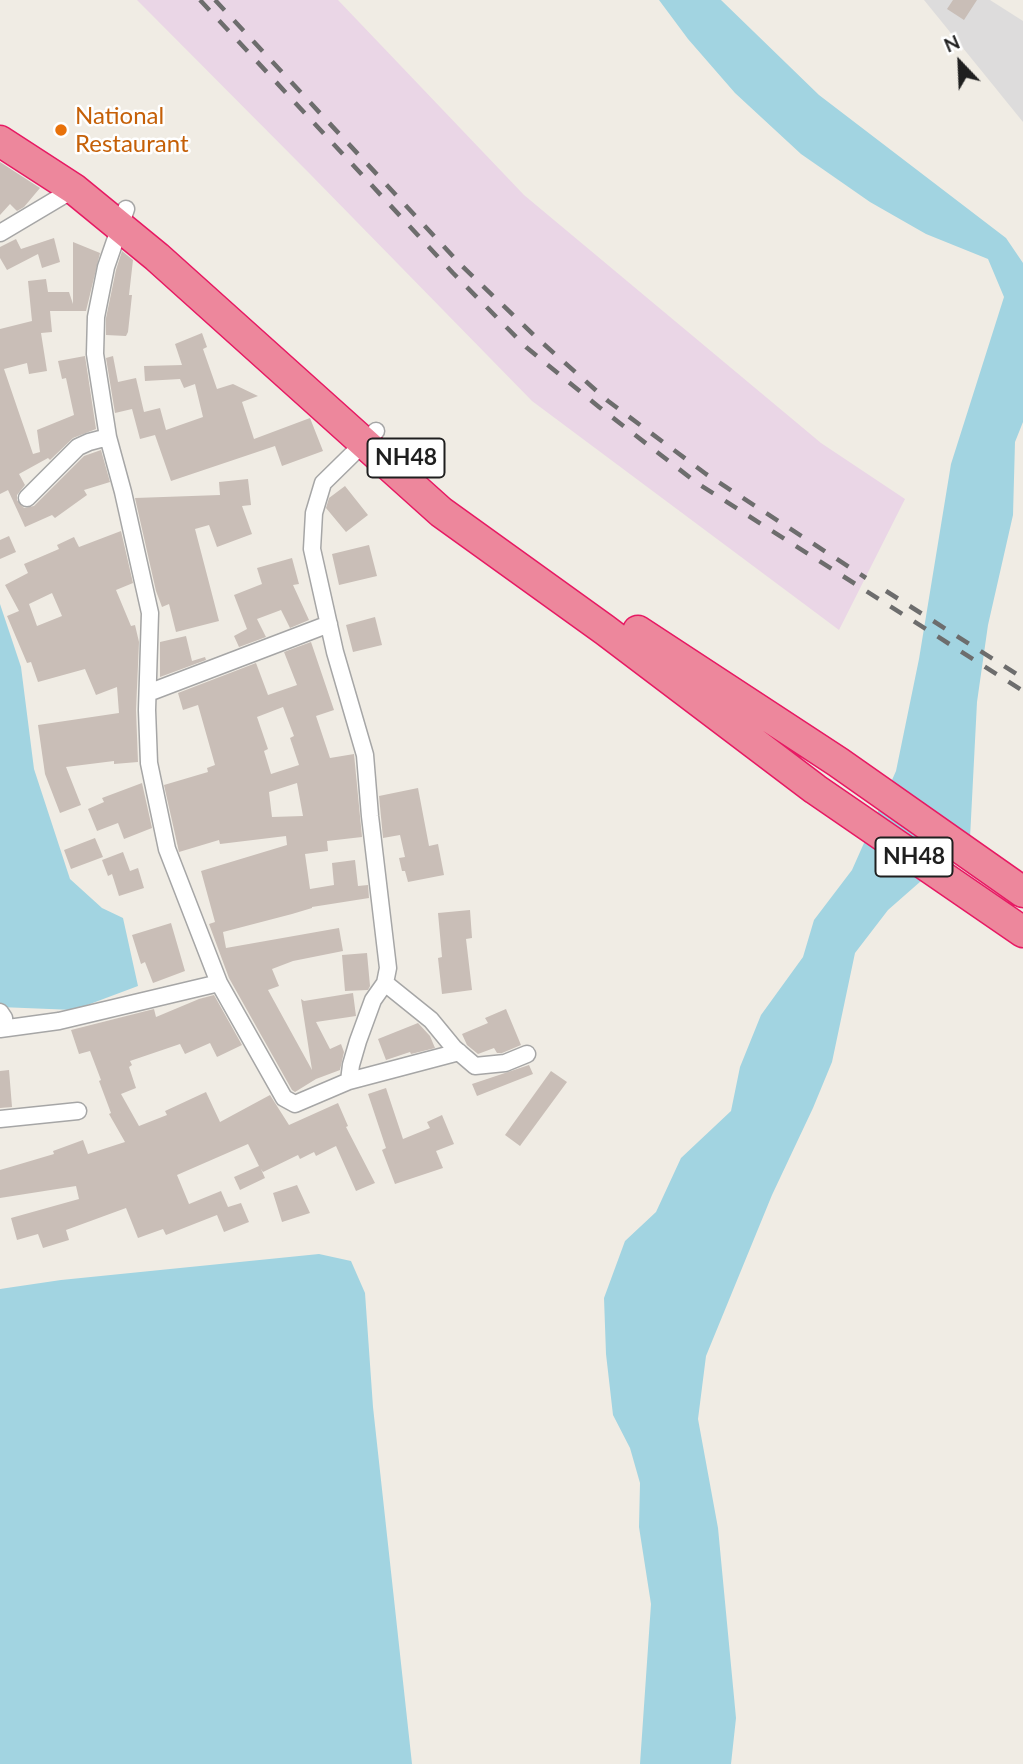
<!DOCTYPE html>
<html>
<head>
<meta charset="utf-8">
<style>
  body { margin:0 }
  #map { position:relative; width:1023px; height:1764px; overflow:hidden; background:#f0ece4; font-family:Lato,sans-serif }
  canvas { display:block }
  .north { position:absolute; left:925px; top:28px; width:70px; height:70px; -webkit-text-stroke:5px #fff; paint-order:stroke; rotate:337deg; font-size:19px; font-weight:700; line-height:28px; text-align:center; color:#1f1f1f }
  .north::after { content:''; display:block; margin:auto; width:24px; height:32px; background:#1f1f1f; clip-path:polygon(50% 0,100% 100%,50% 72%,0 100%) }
</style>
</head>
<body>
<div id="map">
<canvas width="1023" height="1764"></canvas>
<div class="north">N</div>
</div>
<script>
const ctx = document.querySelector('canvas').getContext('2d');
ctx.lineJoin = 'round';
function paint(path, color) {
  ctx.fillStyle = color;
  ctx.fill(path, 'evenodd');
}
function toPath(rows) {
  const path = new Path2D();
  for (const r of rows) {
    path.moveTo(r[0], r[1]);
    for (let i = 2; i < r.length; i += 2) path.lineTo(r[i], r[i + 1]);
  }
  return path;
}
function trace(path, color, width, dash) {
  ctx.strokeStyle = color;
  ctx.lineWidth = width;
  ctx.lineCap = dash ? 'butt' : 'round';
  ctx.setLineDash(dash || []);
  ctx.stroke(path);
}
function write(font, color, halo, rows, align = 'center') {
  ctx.font = font + ' Lato,sans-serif';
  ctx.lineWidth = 5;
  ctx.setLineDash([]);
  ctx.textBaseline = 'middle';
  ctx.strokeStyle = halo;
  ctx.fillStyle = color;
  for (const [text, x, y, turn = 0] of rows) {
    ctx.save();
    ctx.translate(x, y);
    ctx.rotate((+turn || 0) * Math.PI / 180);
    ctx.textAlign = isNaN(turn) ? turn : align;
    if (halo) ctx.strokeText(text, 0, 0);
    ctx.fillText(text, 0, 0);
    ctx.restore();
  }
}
paint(toPath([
  [924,0,990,0,1023,21,1023,122]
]), '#dddcdc');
paint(toPath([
  [137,0,338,0,524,195,821,443,905,499,839,630,532,401,310,174]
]), '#ead6e6');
paint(toPath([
  [659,0,721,0,819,95,1006,238,1023,263,1023,422,1015,442,1013,515,988,625,977,702,970,838,888,910,855,953,832,1062,813,1108,772,1195,706,1356,698,1419,718,1528,736,1718,731,1764,640,1764,651,1604,639,1527,640,1483,630,1448,613,1415,606,1354,604,1298,625,1241,656,1212,681,1158,731,1111,740,1067,761,1015,803,957,814,920,852,870,896,771,919,659,951,464,1004,297,988,259,926,234,870,202,801,154,735,93,688,39],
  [0,604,21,667,34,769,70,879,102,908,123,918,138,986,74,1010,0,1007],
  [319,1254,351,1261,365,1293,373,1407,412,1764,0,1764,0,1289,61,1280]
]), '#a2d4e1');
paint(toPath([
  [953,0,977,0,964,20,947,9],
  [0,162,40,188,24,207,17,211,10,204,0,215],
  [54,238,60,262,42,268,38,254,7,270,0,258,0,247,16,239,21,249],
  [73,242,100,253,86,311,50,311,52,332,41,333,47,371,29,374,27,363,4,369,33,454,40,452,37,430,74,415,66,378,62,379,58,361,85,356,96,429,73,438,50,460,48,458,19,474,25,485,17,495,17,500,24,508,34,506,84,456,101,450,110,482,84,490,87,495,55,518,52,515,25,527,8,490,0,494,0,329,32,321,28,281,46,279,48,292,69,292,73,304],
  [122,251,133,260,129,295,132,295,128,332,126,336,106,335,106,318,116,270],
  [202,333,207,347,203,349,217,389,233,384,258,396,242,402,254,439,310,418,323,451,282,466,275,446,171,481,155,435,140,439,132,409,115,413,106,358,113,356,118,382,136,378,144,412,160,408,166,430,203,417,195,384,184,388,180,379,145,381,144,366,182,365,175,344],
  [248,479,251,505,242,506,252,534,217,547,209,525,195,529,219,621,176,632,169,604,162,607,156,591,135,498,220,495,219,482],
  [345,486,368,515,346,532,326,508,329,498],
  [121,531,133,583,116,590,131,626,135,625,139,642,136,710,138,762,114,764,114,761,66,767,81,805,60,813,45,774,38,725,119,713,117,687,96,695,85,669,38,682,31,662,27,663,7,616,19,611,5,585,28,573,24,564,59,549,57,545,74,537,79,547],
  [52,593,62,616,37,626,29,604],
  [9,536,16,552,0,559,0,540],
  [369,545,377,576,339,585,332,554],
  [292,558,299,584,293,585,309,620,290,628,281,610,257,619,266,637,239,647,234,636,247,629,234,595,262,584,257,568],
  [375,617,382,645,353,652,346,625],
  [186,636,192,661,205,657,206,660,160,677,160,642],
  [311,642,334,710,316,716,330,758,354,754,362,837,327,841,328,851,305,854,310,889,334,885,332,863,355,860,358,886,368,885,369,898,312,907,312,908,292,914,223,932,226,948,339,928,343,951,293,961,272,969,279,986,268,990,312,1070,301,999,304,1001,353,993,356,1016,316,1022,330,1049,341,1044,344,1052,340,1070,316,1079,295,1092,292,1090,229,978,209,924,215,922,201,871,287,845,286,836,220,844,219,840,179,852,164,785,208,772,207,768,215,765,198,705,183,710,178,693,256,663,268,695,297,685,284,652],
  [283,707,294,736,290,738,299,765,271,774,264,751,268,749,257,717],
  [297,783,303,816,272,817,269,792],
  [142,783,152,828,124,839,118,823,97,831,88,809,104,802,102,798],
  [418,788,429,846,438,844,444,875,408,882,405,871,402,871,399,858,405,857,400,835,383,838,379,796],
  [95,838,103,857,71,869,64,850],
  [123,852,130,871,138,868,144,888,119,896,112,874,108,876,102,860],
  [470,910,472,938,466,939,472,990,442,994,438,958,442,957,438,913],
  [171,923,185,971,153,983,145,962,141,964,132,935],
  [367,953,370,986,368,990,345,991,342,955],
  [214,995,242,1045,217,1057,210,1043,185,1054,180,1044,130,1061,132,1065,129,1067,136,1088,121,1094,139,1126,167,1115,165,1111,206,1092,220,1122,270,1095,289,1125,338,1103,348,1126,346,1127,375,1183,356,1191,336,1146,316,1156,314,1152,300,1159,298,1155,263,1172,261,1169,265,1178,240,1190,234,1177,259,1166,248,1144,177,1175,189,1204,221,1191,228,1207,241,1203,249,1222,224,1232,217,1215,166,1235,163,1229,138,1238,126,1208,66,1230,69,1240,43,1248,38,1234,17,1240,11,1218,79,1199,76,1186,0,1198,0,1170,54,1154,53,1151,83,1140,88,1154,125,1142,109,1114,111,1113,99,1081,101,1080,90,1051,79,1054,71,1030,154,1009,156,1017,199,999],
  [506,1009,521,1045,502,1053,497,1053,494,1048,478,1054,467,1045,462,1034,488,1023,485,1018],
  [418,1023,430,1036,435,1048,411,1054,410,1052,386,1060,378,1039],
  [529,1065,533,1074,477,1096,472,1084],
  [9,1070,12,1107,0,1108,0,1071],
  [551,1071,567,1082,520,1146,505,1135],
  [386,1088,403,1139,430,1128,427,1122,442,1115,454,1144,436,1151,443,1168,395,1184,382,1150,386,1148,368,1094],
  [297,1185,310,1213,282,1222,273,1193]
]), '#c9beb7');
const street = toPath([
  [126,209,106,267,96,317,95,354,108,437,123,492,150,613,147,710,149,763,167,849,219,983,284,1098,295,1104,349,1081,351,1065,358,1041,373,1000,385,983,388,968,370,816,365,755,335,652,312,549,314,513,323,483,376,431],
  [0,233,74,189],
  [27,498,78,447,89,442,108,437],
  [148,693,329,624],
  [385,983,431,1020,454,1048,475,1066,505,1063,527,1054],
  [0,1012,4,1018,5,1028],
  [0,1029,59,1021,219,983],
  [349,1081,459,1052],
  [0,1119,78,1111]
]);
const highway = toPath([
  [0,141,74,189,157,257,441,512,605,630,815,789,1023,932],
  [638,631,838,762,1023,892]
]);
trace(street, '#a6a6a6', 19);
trace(highway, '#e71963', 33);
trace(street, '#fff', 16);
trace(highway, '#ed879c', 30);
trace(toPath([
  [200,0,453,273,526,347,599,407,697,483,1023,691],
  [215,0,462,266,538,339,608,401,706,474,866,578],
  [886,591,1023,678]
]), '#6d6d6d', 4.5, [14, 14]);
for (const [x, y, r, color] of [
  [61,130,7,"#e8710a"]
]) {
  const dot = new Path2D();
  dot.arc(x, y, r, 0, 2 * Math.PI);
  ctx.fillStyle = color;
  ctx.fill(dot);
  trace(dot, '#fff', 2.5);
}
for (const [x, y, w] of [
  [406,458,77],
  [914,857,77]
]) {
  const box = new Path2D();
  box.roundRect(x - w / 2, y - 19.5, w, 39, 5);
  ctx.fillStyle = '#fff';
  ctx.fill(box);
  trace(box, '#1f1f1f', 2);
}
write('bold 23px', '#1f1f1f', null, [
  ["NH48",406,458],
  ["NH48",914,857]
]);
write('24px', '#c56008', '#fff', [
  ["National",75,116],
  ["Restaurant",75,144]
], 'left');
</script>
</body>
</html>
